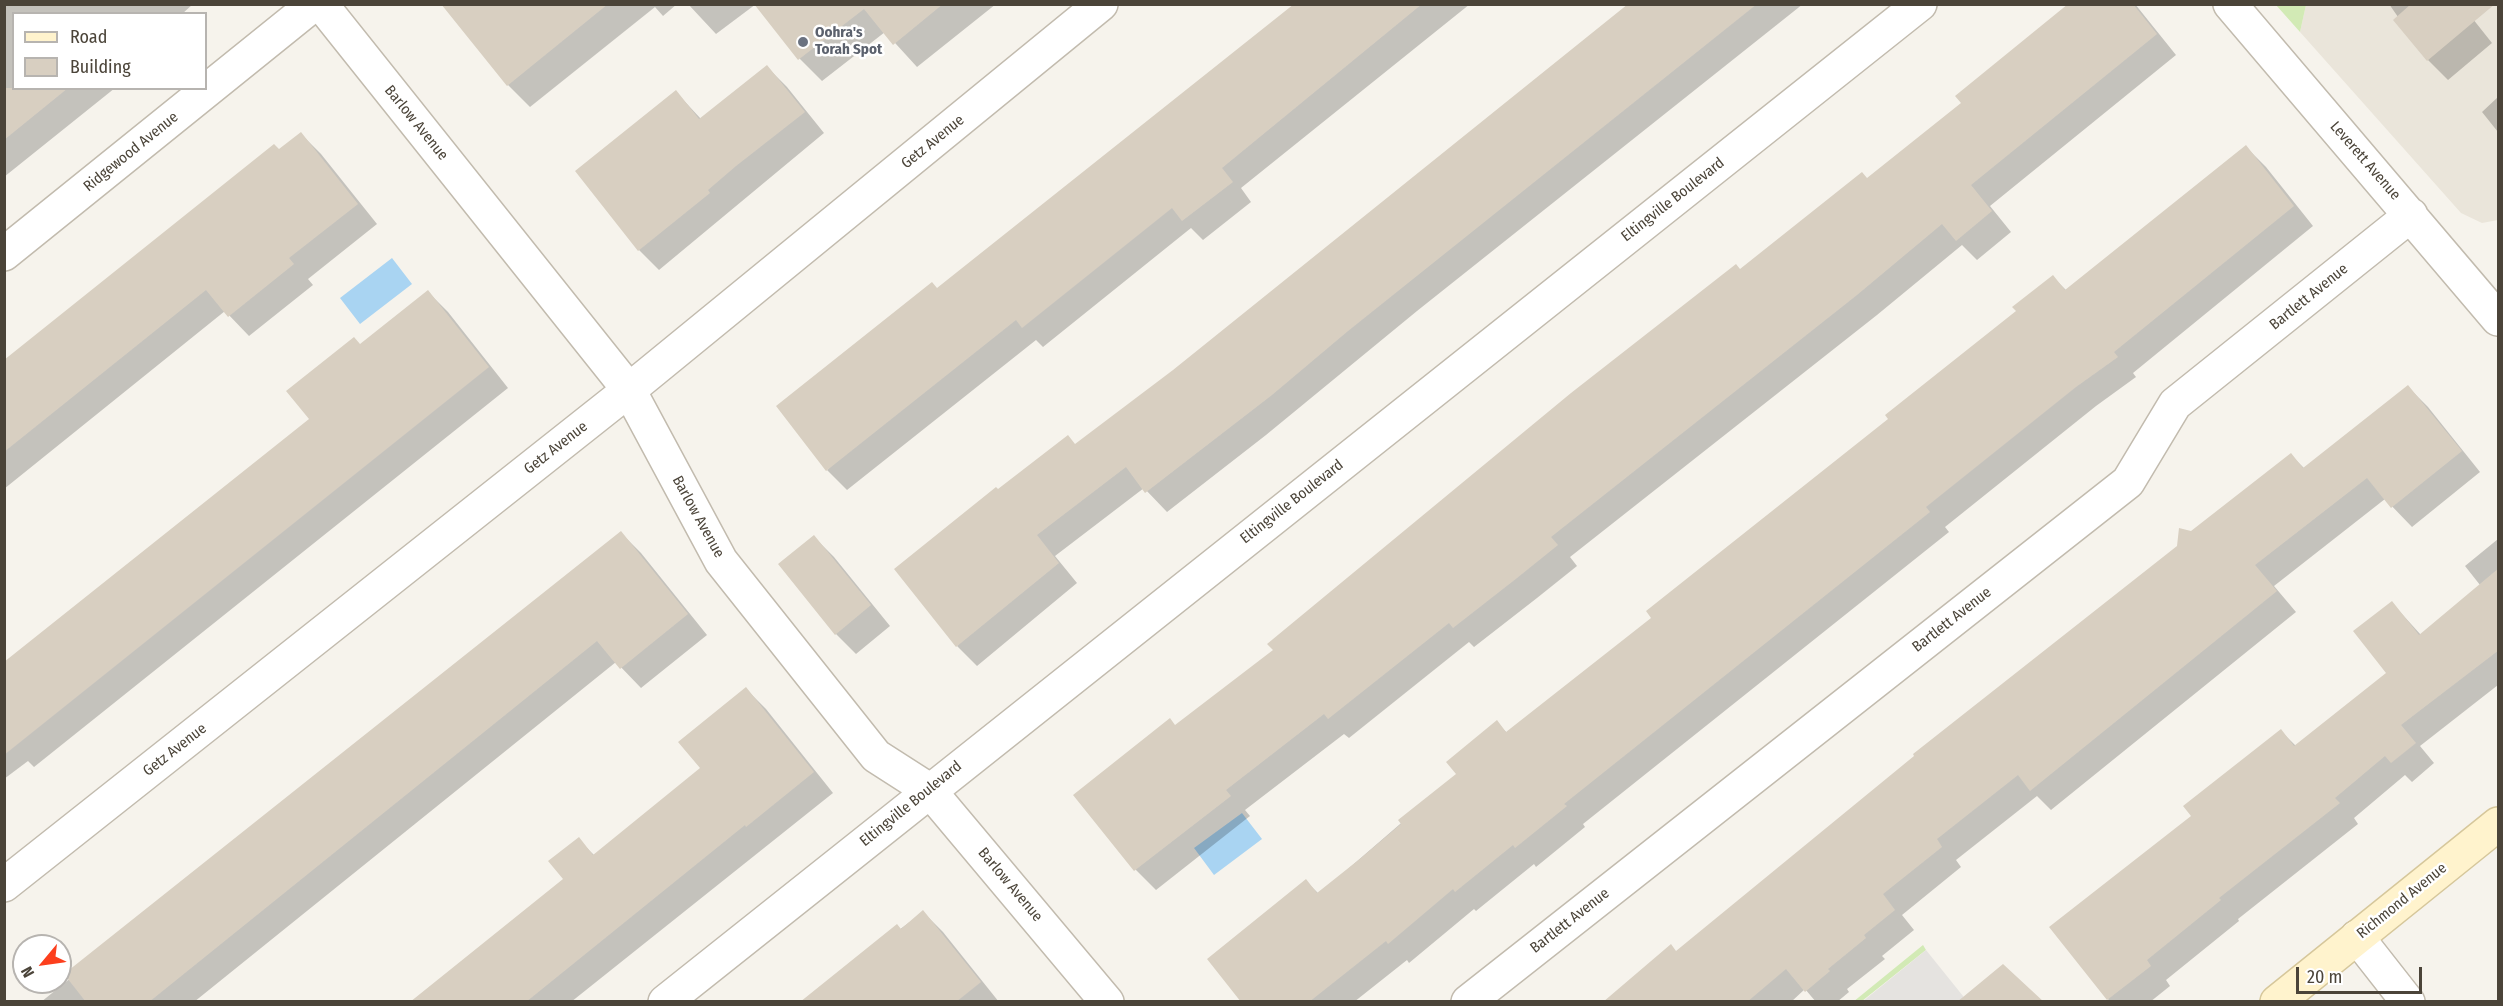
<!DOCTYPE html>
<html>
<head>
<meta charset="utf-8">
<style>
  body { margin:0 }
  #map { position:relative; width:2503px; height:1006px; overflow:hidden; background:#f6f3ec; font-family:"Fira Sans Condensed",sans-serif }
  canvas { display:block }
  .frame { position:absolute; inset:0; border:6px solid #4b4439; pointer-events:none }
  .legend { position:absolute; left:12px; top:12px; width:195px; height:78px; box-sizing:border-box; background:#fff; border:2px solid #b7b4b0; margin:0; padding:8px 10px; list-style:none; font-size:18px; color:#4b4439 }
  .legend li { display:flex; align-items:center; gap:12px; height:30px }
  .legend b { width:30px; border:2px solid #b7b4b0 }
  .north { position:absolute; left:12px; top:934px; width:60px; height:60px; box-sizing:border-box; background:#fff; border:2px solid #b7b4b0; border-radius:50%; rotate:241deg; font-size:16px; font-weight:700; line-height:24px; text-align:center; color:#4b4439 }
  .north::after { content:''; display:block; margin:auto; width:21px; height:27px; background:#fc3f1d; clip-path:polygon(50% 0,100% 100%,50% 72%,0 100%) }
  .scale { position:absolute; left:2296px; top:967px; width:126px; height:27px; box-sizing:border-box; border:3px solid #4b4439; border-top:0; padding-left:8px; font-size:18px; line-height:21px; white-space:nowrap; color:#4b4439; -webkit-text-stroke:4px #fff; paint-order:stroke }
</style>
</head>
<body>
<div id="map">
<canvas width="2503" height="1006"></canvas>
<div class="frame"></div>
<ul class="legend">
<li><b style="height:8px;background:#fff3cd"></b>Road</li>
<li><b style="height:16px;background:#d8cfc1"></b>Building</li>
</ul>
<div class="north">N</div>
<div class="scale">20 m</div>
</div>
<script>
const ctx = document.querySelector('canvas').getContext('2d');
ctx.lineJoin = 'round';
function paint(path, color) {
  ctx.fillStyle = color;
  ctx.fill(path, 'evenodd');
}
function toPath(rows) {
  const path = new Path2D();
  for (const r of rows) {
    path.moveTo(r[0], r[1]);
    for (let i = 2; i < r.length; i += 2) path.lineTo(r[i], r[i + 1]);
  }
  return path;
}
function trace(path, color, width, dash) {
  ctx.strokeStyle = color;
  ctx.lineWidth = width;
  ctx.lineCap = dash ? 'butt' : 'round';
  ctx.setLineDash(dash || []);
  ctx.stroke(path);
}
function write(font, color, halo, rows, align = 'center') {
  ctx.font = font + ' "Fira Sans Condensed",sans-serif';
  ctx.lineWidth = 5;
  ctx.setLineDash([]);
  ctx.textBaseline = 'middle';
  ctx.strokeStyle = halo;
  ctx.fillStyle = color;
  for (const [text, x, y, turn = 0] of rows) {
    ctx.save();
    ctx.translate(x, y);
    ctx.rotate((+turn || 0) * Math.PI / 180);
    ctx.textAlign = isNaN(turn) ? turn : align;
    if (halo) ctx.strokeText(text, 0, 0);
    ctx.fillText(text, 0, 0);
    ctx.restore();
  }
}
paint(toPath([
  [2306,5,2498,5,2498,220,2482,223,2461,213,2300,32]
]), '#eae5da');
paint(toPath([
  [2276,5,2306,5,2300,32],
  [1923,945,1926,950,1862,1001,1853,1002]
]), '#d2eab5');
paint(toPath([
  [1926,950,1967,1001,1862,1002]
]), '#e5e3e0');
paint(toPath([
  [392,258,412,284,360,324,340,298],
  [1242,813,1262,839,1214,875,1194,848]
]), '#a9d4f2');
paint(toPath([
  [4,4,193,4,182,14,14,14,14,88,115,88,4,177],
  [450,4,677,4,663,16,655,7,530,107,508,85],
  [688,4,756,4,716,34],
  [756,4,996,4,917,67,885,32,822,81,800,59],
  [1295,4,1470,4,1241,188,1251,202,1203,240,1191,228,1043,347,1036,340,847,490,827,470],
  [1631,4,1803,4,1417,311,1266,435,1167,512,1144,488,1055,556,1077,583,977,666,957,646,1076,445,1174,371],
  [2071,4,2135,4,2176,55,1990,206,2011,232,1977,260,1962,245,1877,315,1570,557,1577,566,1537,598,1474,647,1469,642,1349,738,1344,734,1245,810,1250,816,1156,890,1136,870,1075,795,1176,727,1275,651,1741,271,1868,179,1963,103],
  [2389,4,2461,4,2492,43,2448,80,2428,60],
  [767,67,787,87,824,133,659,270,639,250,577,172,676,92,701,119],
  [2498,97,2498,132,2482,112],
  [301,134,321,154,377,224,308,279,313,285,249,336,225,311,4,489,4,362],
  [2246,147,2266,167,2313,226,2133,373,2136,377,2096,406,1945,527,1949,532,1583,824,1585,827,1536,867,1534,864,1476,911,1474,909,1409,963,1407,960,1354,1002,1243,1002,1306,881,1319,894,1458,774,1497,722,1507,733,1653,618,2018,312,2053,277,2067,291],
  [428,292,448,312,508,388,34,767,28,761,4,779,4,664,311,419,361,346],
  [2408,387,2428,407,2480,472,2412,527,2385,499,2274,586,2296,612,2051,810,2037,796,1956,860,1961,867,1902,915,1914,930,1882,956,1885,959,1847,989,1849,992,1837,1002,1816,1002,1805,989,1791,1002,1605,1002,1676,952,2291,455,2305,469],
  [621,533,641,553,707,635,641,688,616,662,194,1002,41,1002],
  [814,537,834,557,890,626,856,654,836,634],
  [2498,539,2498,685,2420,746,2434,763,2412,782,2405,775,2354,818,2358,824,2238,919,2239,921,2166,980,2170,986,2150,1002,2110,1002,2108,999,2193,816,2281,731,2296,746,2388,673,2392,603,2421,635,2480,585,2465,566],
  [746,689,766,709,833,793,571,1002,412,1002,565,879,578,839,595,856,702,769],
  [923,912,943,932,999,1002,803,1002]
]), '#0003');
paint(toPath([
  [441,4,608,4,507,86],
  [754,4,943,4,893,45,864,9,798,60],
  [1294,4,1422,4,1222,168,1233,182,1182,221,1172,208,1022,328,1016,320,826,471,776,406,932,282,937,288],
  [1628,4,1757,4,1348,331,1272,395,1145,493,1126,467,1037,535,1059,563,956,647,894,569,996,487,998,489,1068,435,1075,444,1173,370],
  [2068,4,2133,4,2157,34,1971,185,1992,211,1956,241,1942,224,1857,295,1551,537,1558,545,1517,578,1453,628,1449,623,1328,719,1324,714,1226,790,1231,796,1134,871,1073,795,1170,718,1175,725,1273,650,1267,644,1571,393,1736,264,1740,269,1862,172,1867,178,1961,103,1955,96],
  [2411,4,2495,4,2427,61,2393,20],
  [767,65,805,112,736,166,708,190,710,193,638,251,575,171,676,90,699,119],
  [4,88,68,88,4,140],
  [301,132,358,204,289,258,294,264,228,317,206,290,4,452,4,360,274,144,279,149],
  [2246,145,2294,206,2114,352,2118,357,2076,387,1926,507,1930,512,1564,804,1567,806,1515,848,1513,845,1455,892,1453,889,1388,944,1386,941,1309,1002,1241,1002,1207,959,1306,879,1317,893,1361,858,1401,824,1398,820,1456,774,1446,762,1497,720,1506,732,1651,618,1646,611,1888,419,1885,415,2016,311,2012,307,2053,275,2065,290],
  [428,290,489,367,4,755,4,662,309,419,286,391,354,337,360,344],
  [2408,385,2462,451,2391,508,2367,478,2255,565,2277,591,2030,791,2018,775,1937,839,1942,847,1883,894,1895,910,1864,935,1866,938,1828,969,1830,971,1805,992,1786,969,1747,1002,1603,1002,1671,944,1676,951,1914,756,1913,754,2177,546,2179,528,2191,531,2291,453,2303,468],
  [621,531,688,614,620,669,597,641,149,1002,86,1002,64,974],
  [814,535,871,605,835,635,778,564],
  [2499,568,2499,650,2401,725,2416,743,2391,763,2385,756,2335,798,2340,803,2219,898,2221,900,2147,960,2151,966,2107,1000,2049,927,2191,816,2183,806,2281,729,2294,746,2386,673,2353,631,2392,601,2419,635],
  [746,687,814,772,746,827,745,825,526,1002,410,1002,563,879,548,861,579,837,593,855,700,768,678,742],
  [923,910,981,982,956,1002,800,1002,897,924,901,929],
  [2003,964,2044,1002,1957,1002]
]), '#d8cfc1');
const minor = toPath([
  [321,4,629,390,721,561,876,756,929,790,1107,1002],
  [2230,4,2498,319],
  [4,254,314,4],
  [4,885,629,390,1101,4],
  [2357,937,2408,1002],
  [665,1002,1920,4],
  [1468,1002,2128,482,2175,404,2411,215]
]);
const secondary = toPath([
  [2277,1002,2498,824]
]);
trace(minor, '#c2bbae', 36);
trace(secondary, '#d6c79b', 36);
trace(minor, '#fff', 33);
trace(secondary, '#fff3cd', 33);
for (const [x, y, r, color] of [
  [803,42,6,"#6b7280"]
]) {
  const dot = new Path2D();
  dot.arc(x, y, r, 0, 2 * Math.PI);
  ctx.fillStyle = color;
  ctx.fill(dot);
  trace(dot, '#fff', 2);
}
write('bold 15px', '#5b616d', '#fff', [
  ["Oohra's",815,33],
  ["Torah Spot",815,50]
], 'left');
write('15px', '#4b4439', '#fff', [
  ["Barlow Avenue",416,123,51],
  ["Getz Avenue",933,142,-39],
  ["Ridgewood Avenue",131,152,-39],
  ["Leverett Avenue",2365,161,49],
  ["Eltingville Boulevard",1673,200,-38],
  ["Bartlett Avenue",2309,297,-39],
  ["Getz Avenue",556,448,-38],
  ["Eltingville Boulevard",1292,502,-38],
  ["Barlow Avenue",698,517,61],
  ["Bartlett Avenue",1952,620,-38],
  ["Getz Avenue",175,750,-38],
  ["Eltingville Boulevard",911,804,-39],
  ["Barlow Avenue",1010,885,50],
  ["Richmond Avenue",2402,901,-39],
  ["Bartlett Avenue",1570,921,-38]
]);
</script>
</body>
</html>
